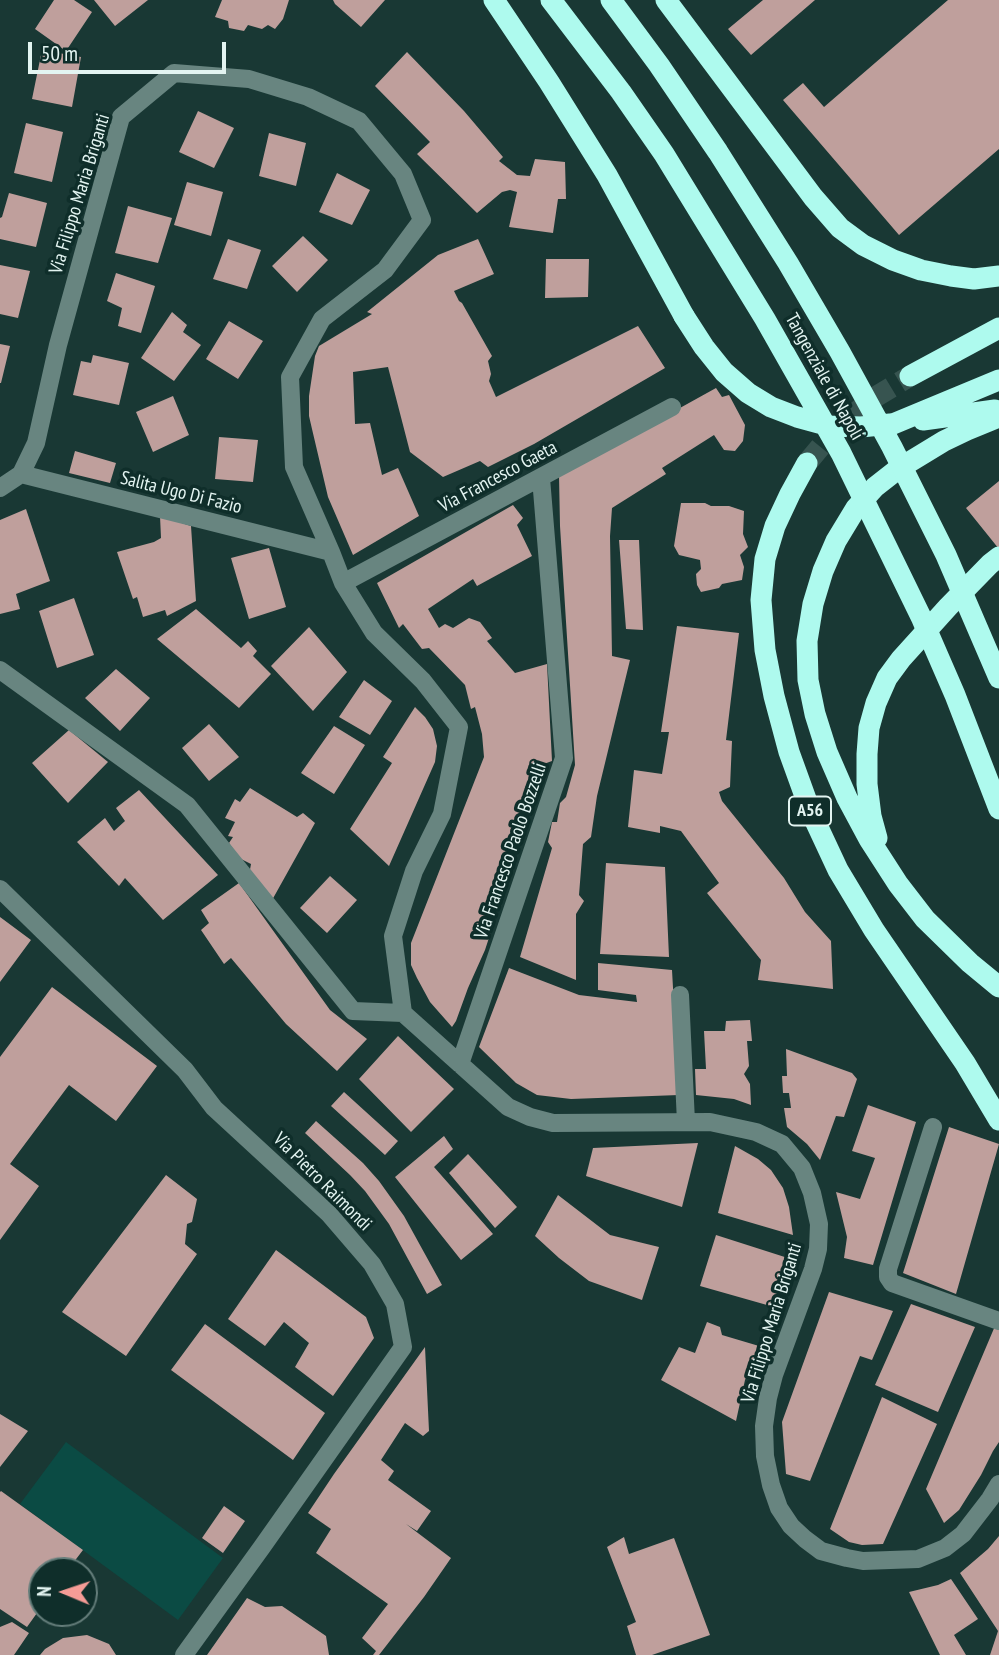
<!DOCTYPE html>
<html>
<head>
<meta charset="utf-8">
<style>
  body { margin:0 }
  #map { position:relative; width:999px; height:1655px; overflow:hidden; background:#193834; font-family:"PT Sans Narrow",sans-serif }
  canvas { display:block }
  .north { position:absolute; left:28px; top:1557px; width:70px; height:70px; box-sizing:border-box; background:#0f2e2a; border:2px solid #647d7a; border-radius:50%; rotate:272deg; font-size:19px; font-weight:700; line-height:28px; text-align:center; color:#e3f4f1 }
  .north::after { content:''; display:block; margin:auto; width:24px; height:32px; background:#f59c96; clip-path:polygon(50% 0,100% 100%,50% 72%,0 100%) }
  .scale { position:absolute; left:28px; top:42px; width:198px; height:32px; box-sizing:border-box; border:4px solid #e3f4f1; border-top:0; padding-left:9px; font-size:21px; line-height:24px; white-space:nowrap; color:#e3f4f1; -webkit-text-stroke:5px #0f2e2a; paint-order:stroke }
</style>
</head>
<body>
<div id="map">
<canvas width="999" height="1655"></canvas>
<div class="north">N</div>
<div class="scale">50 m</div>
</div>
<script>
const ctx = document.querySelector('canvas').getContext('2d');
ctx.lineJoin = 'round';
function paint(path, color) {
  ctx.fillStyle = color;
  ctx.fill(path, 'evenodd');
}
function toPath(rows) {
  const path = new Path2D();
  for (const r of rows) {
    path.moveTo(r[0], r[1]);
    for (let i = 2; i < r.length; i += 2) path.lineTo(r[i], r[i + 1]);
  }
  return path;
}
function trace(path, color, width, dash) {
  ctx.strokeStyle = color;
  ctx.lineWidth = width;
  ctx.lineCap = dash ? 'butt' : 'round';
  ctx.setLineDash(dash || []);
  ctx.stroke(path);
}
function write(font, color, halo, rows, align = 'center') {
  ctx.font = font + ' "PT Sans Narrow",sans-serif';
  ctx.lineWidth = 7;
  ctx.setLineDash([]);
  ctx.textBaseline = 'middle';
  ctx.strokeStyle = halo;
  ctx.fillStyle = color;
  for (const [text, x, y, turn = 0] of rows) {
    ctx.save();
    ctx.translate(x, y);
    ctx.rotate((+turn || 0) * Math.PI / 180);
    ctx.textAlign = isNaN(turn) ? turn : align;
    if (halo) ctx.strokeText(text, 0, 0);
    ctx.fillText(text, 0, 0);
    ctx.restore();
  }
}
paint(toPath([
  [66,1442,223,1558,178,1620,20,1504]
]), '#0b4b44');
paint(toPath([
  [54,0,74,0,92,12,66,51,35,29],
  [94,0,148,0,115,26],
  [222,0,289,0,283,19,275,29,268,25,262,29,248,25,244,31,229,28,228,21,215,17],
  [333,0,385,0,361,27,335,4],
  [763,0,815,0,751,55,728,29],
  [948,0,999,0,999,149,899,235,783,100,803,83,824,107],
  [42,50,81,57,72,107,32,99],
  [407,52,464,111,503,157,499,161,517,175,530,176,535,159,565,162,566,199,558,199,553,233,509,227,517,192,510,190,502,192,477,213,417,154,430,142,375,86],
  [198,111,234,128,214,168,179,152],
  [26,123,63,132,52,182,14,173],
  [269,133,306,143,296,186,259,176],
  [337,173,370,190,352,225,319,212],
  [187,182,223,192,211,236,174,225],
  [9,193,47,203,36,247,0,239,0,218,2,217],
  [128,206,172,218,158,263,115,253],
  [303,236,328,260,297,292,272,266],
  [228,239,261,250,247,289,213,279],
  [478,239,494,274,454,291,459,301,462,303,492,356,488,361,491,374,489,381,496,397,638,326,665,368,534,444,488,467,480,461,443,477,410,452,388,367,353,372,355,424,370,423,382,475,398,468,419,516,353,555,328,497,312,429,309,416,309,396,315,356,319,346,372,314,367,312,438,255],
  [546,259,589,259,588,297,545,298],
  [0,265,30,271,18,318,0,314],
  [116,273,155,286,141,333,118,326,122,308,107,301],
  [172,312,187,325,183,332,201,345,174,381,141,358],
  [229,321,263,341,238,379,206,359],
  [0,344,10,346,1,383,0,383],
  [93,355,129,363,119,405,73,395,81,361,91,363],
  [716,388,722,397,729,395,745,425,743,441,735,451,724,450,714,435,662,468,666,474,612,508,610,536,612,656,630,660,597,796,591,837,583,844,579,895,584,901,576,914,576,980,520,957,552,848,548,842,552,822,557,822,560,803,566,797,575,765,560,526,559,475],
  [173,396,189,435,153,452,136,412],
  [219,437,258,440,253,482,215,479],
  [75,451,116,463,110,483,69,473],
  [999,481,999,549,966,508],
  [681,503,705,503,711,506,729,506,744,511,743,534,748,547,740,555,744,567,742,580,722,584,719,588,701,592,697,585,696,574,701,569,700,560,679,555,674,546],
  [513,505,523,518,517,525,532,556,477,586,473,579,428,609,439,628,445,624,453,628,469,618,480,622,492,638,487,641,515,673,547,664,552,761,541,765,542,773,536,788,537,794,505,867,498,867,495,878,503,886,503,895,485,950,468,988,456,1021,452,1027,430,1002,417,978,411,965,411,943,484,757,482,734,475,707,471,709,465,685,429,648,422,649,403,624,399,628,377,583],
  [26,509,50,581,16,594,20,609,0,614,0,520],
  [160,516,191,526,196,601,167,616,165,610,143,617,137,597,133,599,117,552,154,542,161,538],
  [619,540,639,540,643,630,626,629],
  [269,548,286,607,249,619,231,558],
  [74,598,94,655,57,668,39,611],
  [196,609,241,648,248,641,257,651,253,656,271,674,239,708,157,639],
  [677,626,739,633,726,740,732,741,730,787,719,792,722,801,784,878,805,912,831,941,833,989,758,980,761,960,707,893,719,883,681,831,660,826,660,833,628,827,634,770,662,774,669,732,661,732],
  [309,627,347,672,313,711,271,666],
  [116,669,150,698,120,731,85,698],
  [364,680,392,701,370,735,339,717],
  [415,707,425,717,433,729,437,746,435,762,389,866,350,829,392,763,383,757],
  [209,724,239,757,209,781,182,748],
  [334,726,365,745,334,794,301,773],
  [69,730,108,762,68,803,32,763],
  [250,788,297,817,303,813,315,823,271,902,249,875,251,864,239,858,229,843,233,837,228,836,235,822,225,818,235,799,240,802],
  [139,790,218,875,163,920,125,878,119,886,77,842,105,818,114,831,125,821,116,808],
  [606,863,665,867,669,957,600,954],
  [330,876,357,900,327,933,300,908],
  [239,883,330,1010,367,1039,337,1071,286,1024,231,958,224,964,201,930,209,923,201,910],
  [0,917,31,940,0,982],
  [598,963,672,970,679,1095,571,1099,537,1095,516,1083,479,1047,509,968,579,995,637,1002,636,995,598,990],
  [52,987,157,1066,116,1121,69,1085,10,1164,39,1186,0,1240,0,1057],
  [750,1020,752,1041,747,1041,749,1066,744,1074,750,1084,751,1105,734,1099,696,1095,695,1069,706,1069,704,1031,725,1031,726,1021],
  [398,1036,454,1089,411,1132,359,1079],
  [786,1049,852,1073,857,1079,844,1117,836,1116,820,1160,807,1144,787,1127,784,1108,791,1108,789,1093,783,1093,782,1076,787,1076],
  [344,1092,398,1141,385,1155,331,1106],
  [868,1105,916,1122,873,1265,844,1258,847,1237,836,1192,860,1199,875,1158,852,1151],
  [316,1121,363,1163,379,1181,404,1216,442,1285,427,1294,389,1224,365,1191,350,1175,305,1133],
  [949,1127,999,1144,956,1294,903,1273],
  [444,1136,453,1149,434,1167,493,1234,461,1260,395,1177],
  [698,1143,682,1207,586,1176,593,1148],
  [735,1146,758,1159,771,1170,783,1188,789,1207,793,1235,718,1213],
  [468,1154,517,1207,495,1228,449,1173],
  [166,1175,197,1199,192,1222,187,1224,185,1244,197,1254,126,1356,62,1312],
  [558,1195,610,1235,659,1247,642,1300,589,1281,559,1258,535,1236],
  [716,1235,791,1259,774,1307,700,1286],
  [276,1250,366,1317,374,1338,333,1396,295,1367,309,1343,284,1322,265,1346,228,1319],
  [829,1292,893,1311,872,1360,860,1356,810,1481,786,1474,782,1422],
  [911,1304,975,1327,938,1412,875,1385],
  [707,1322,720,1327,722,1335,759,1346,745,1380,736,1421,661,1380,679,1347,695,1353],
  [205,1324,325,1413,293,1460,171,1370],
  [995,1326,999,1328,999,1442,993,1451,981,1475,959,1510,944,1523,926,1489],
  [425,1347,429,1431,423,1436,405,1423,381,1460,394,1471,388,1480,431,1511,417,1531,406,1524,451,1558,424,1597,379,1655,373,1655,376,1651,362,1638,388,1604,316,1553,331,1529,308,1513,334,1474],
  [882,1397,937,1424,883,1544,862,1545,849,1542,830,1529],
  [0,1414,28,1431,0,1467],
  [1,1491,83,1550,67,1571,42,1571,42,1606,27,1627,0,1609,0,1492],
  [224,1506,245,1521,223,1553,202,1538],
  [999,1536,999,1655,990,1655,998,1631,960,1573,988,1549],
  [624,1537,629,1554,674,1538,710,1635,652,1655,636,1655,627,1626,636,1622,607,1547],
  [951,1579,978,1619,954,1635,966,1655,940,1655,909,1592,938,1585],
  [247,1598,265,1607,282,1606,326,1636,329,1655,207,1655],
  [12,1622,29,1633,14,1655,0,1655,0,1627],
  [87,1635,109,1644,116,1655,40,1655,45,1649,63,1638]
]), '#bf9f9c');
trace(toPath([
  [807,463,836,428,877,396,910,376]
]), '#375450', 21, [21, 10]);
trace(toPath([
  [21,474,331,552],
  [0,488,21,474,36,443,58,345,121,117,174,73,249,79,308,97,359,121,403,174,422,220,385,270,322,319,290,377,294,467,331,552,343,583,374,633,423,681,459,727,442,814,414,871,393,936,403,1013,508,1107,530,1117,553,1123,710,1122,756,1132,782,1144,802,1168,812,1193,819,1224,818,1249,813,1269,774,1375,768,1398,764,1426,765,1456,771,1485,779,1508,791,1526,805,1539,821,1551,847,1558,863,1561,918,1559,945,1548,963,1534,990,1499,999,1484],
  [343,583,672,407],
  [0,670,187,805,353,1011,403,1013],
  [0,889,185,1070,214,1108,329,1214,372,1264,395,1304,403,1347,262,1547,184,1655],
  [680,995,686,1122],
  [460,1064,564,758,541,478],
  [933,1127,888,1269,888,1277,892,1283,999,1321]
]), '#688580', 18);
trace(toPath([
  [494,0,549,82,607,175,684,316],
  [666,0,784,158,813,197,840,228,863,245,893,260,921,270,951,276,974,279,999,276],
  [910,376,999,328],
  [999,417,967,430,944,441,898,469,875,487,856,508,836,541,823,571,813,604,807,641,808,680,815,714,827,752,847,798,869,839,898,884,925,919,970,963,999,987],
  [923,420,995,410],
  [893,424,999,380],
  [807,463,790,494,775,526,765,559,761,600,765,650,774,696,789,752,810,810,838,870,874,930,965,1063,999,1120],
  [877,838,871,816,867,784,867,754,869,728,876,703,887,678,901,659,948,607,990,564,999,557]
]), '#aefaee', 21);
trace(toPath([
  [551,0,621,92,664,154,765,319,841,453,922,619,955,695,999,809],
  [611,0,659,65,718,152,788,263,840,352,892,447,946,555,999,678],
  [684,316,704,347,724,372,748,393,771,407,797,417,830,426,861,427,890,424]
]), '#aefaee', 21);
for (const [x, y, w] of [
  [810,811,42]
]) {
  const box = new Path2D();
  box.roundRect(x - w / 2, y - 14.5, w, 29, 5);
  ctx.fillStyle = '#0f2e2a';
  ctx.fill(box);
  trace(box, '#e3f4f1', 2);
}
write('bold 18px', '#e3f4f1', null, [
  ["A56",810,811]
]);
write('19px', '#e3f4f1', '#0f2e2a', [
  ["Via Filippo Maria Briganti",80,194,-73],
  ["Tangenziale di Napoli",824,377,61],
  ["Via Francesco Gaeta",498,477,-28],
  ["Salita Ugo Di Fazio",181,493,14],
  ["Via Francesco Paolo Bozzelli",511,851,-71],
  ["Via Pietro Raimondi",322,1182,45],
  ["Via Filippo Maria Briganti",772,1323,-73]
]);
</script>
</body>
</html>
